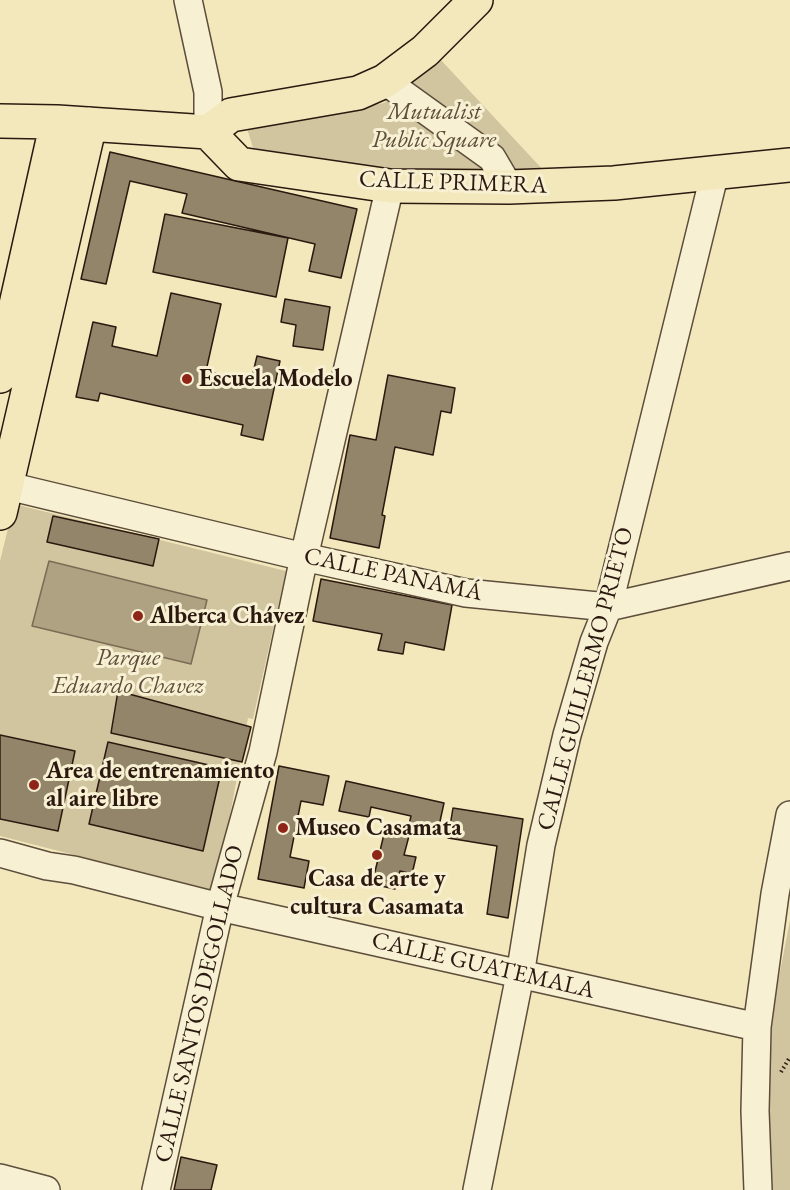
<!DOCTYPE html>
<html>
<head>
<meta charset="utf-8">
<style>
  body { margin:0 }
  canvas { display:block; background:#f3e8bc }
</style>
</head>
<body>
<canvas width="790" height="1190"></canvas>
<script>
const ctx = document.querySelector('canvas').getContext('2d');
ctx.lineJoin = 'round';
function paint(path, color) {
  ctx.fillStyle = color;
  ctx.fill(path, 'evenodd');
}
function toPath(rows) {
  const path = new Path2D();
  for (const r of rows) {
    path.moveTo(r[0], r[1]);
    for (let i = 2; i < r.length; i += 2) path.lineTo(r[i], r[i + 1]);
  }
  return path;
}
function trace(path, color, width, dash) {
  ctx.strokeStyle = color;
  ctx.lineWidth = width;
  ctx.lineCap = dash ? 'butt' : 'round';
  ctx.setLineDash(dash || []);
  ctx.stroke(path);
}
function write(font, color, halo, rows, align = 'center') {
  ctx.font = font + ' "EB Garamond",serif';
  ctx.lineWidth = 6;
  ctx.setLineDash([]);
  ctx.textBaseline = 'middle';
  ctx.strokeStyle = halo;
  ctx.fillStyle = color;
  for (const [text, x, y, turn = 0] of rows) {
    ctx.save();
    ctx.translate(x, y);
    ctx.rotate((+turn || 0) * Math.PI / 180);
    ctx.textAlign = isNaN(turn) ? turn : align;
    if (halo) ctx.strokeText(text, 0, 0);
    ctx.fillText(text, 0, 0);
    ctx.restore();
  }
}
paint(toPath([
  [440,59,545,172,385,176,253,148,247,128,384,103],
  [14,504,286,571,253,719,248,718,216,891,0,836,0,561],
  [790,920,790,1190,770,1190,768,1034]
]), '#d1c59f');
const water = toPath([
  [49,561,207,600,191,664,32,626,49,561]
]);
paint(water, '#afa282');
trace(water, '#7a6b54', 1.5);
const building = toPath([
  [110,152,357,209,341,278,309,271,315,244,182,213,187,194,130,181,106,284,81,279,110,152],
  [165,214,288,238,276,297,153,272,165,214],
  [171,293,221,304,206,371,251,381,257,356,280,361,263,440,241,435,243,425,100,393,98,401,76,397,93,322,116,327,112,346,157,356,171,293],
  [285,299,330,307,323,350,293,346,296,325,281,322,285,299],
  [388,375,455,388,451,413,441,411,433,455,395,447,382,515,385,516,379,548,330,538,350,435,376,440,388,375],
  [53,516,159,539,153,566,47,542,53,516],
  [321,579,452,605,444,650,405,642,403,654,378,650,382,634,313,621,321,579],
  [118,691,251,727,242,762,111,733,118,691],
  [0,735,75,751,58,831,0,819,0,735],
  [108,742,222,768,203,851,89,824,108,742],
  [279,766,329,776,323,805,301,801,290,857,309,861,304,888,258,879,279,766],
  [346,781,444,803,437,835,408,829,411,816,371,807,369,817,339,811,346,781],
  [453,808,523,819,508,918,487,914,497,846,448,838,453,808],
  [385,830,409,836,404,855,416,857,412,874,400,871,395,889,372,884,385,830],
  [181,1157,217,1165,211,1190,174,1190,181,1157]
]);
paint(building, '#938569');
trace(building, '#2b1910', 1.5);
const minor = toPath([
  [188,0,208,92,208,132],
  [385,81,492,158,509,187],
  [0,484,304,557,466,593,608,607,790,566],
  [0,853,47,866,74,870,220,907,757,1027],
  [0,1178,46,1190],
  [156,1190,220,907,263,752,304,557,390,186],
  [477,1190,520,975,541,845,567,735,594,642,608,607,715,172],
  [758,1190,755,1111,757,1027,775,894,790,815]
]);
const major = toPath([
  [0,121,57,122,208,132,239,164,390,186,509,187,614,183,790,165],
  [208,132,231,115,358,93,385,81,425,51,476,0],
  [0,376,57,122],
  [0,513,90,124]
]);
trace(minor, '#5d4d3b', 30);
trace(major, '#2b1910', 36);
trace(toPath([
  [781,1072,790,1057]
]), '#2b1910', 4, [1.5, 3]);
trace(minor, '#f7f0d3', 27);
trace(major, '#f3e8bc', 33);
for (const [x, y, r, color] of [
  [187,379,6,"#8f2418"],
  [138,616,6,"#8f2418"],
  [34,785,6,"#8f2418"],
  [283,828,6,"#8f2418"],
  [377,855,6,"#8f2418"]
]) {
  const dot = new Path2D();
  dot.arc(x, y, r, 0, 2 * Math.PI);
  ctx.fillStyle = color;
  ctx.fill(dot);
  trace(dot, '#f7f0d3', 2);
}
write('italic 24px', '#5d4d3b', '#f7f0d3', [
  ["Mutualist",434,112],
  ["Public Square",434,140],
  ["Parque",128,658],
  ["Eduardo Chavez",128,686]
]);
write('24px', '#2b1910', '#f7f0d3', [
  ["CALLE PRIMERA",453,183,2],
  ["CALLE PANAMÁ",393,575,12],
  ["CALLE GUILLERMO PRIETO",586,679,-75],
  ["CALLE GUATEMALA",483,966,13],
  ["CALLE SANTOS DEGOLLADO",200,1004,-77]
]);
write('bold 24px', '#2b1910', '#f7f0d3', [
  ["Escuela Modelo",199,379],
  ["Alberca Chávez",150,616],
  ["Area de entrenamiento",46,771],
  ["al aire libre",46,799],
  ["Museo Casamata",295,828],
  ["Casa de arte y",377,879,"center"],
  ["cultura Casamata",377,907,"center"]
], 'left');
</script>
</body>
</html>
